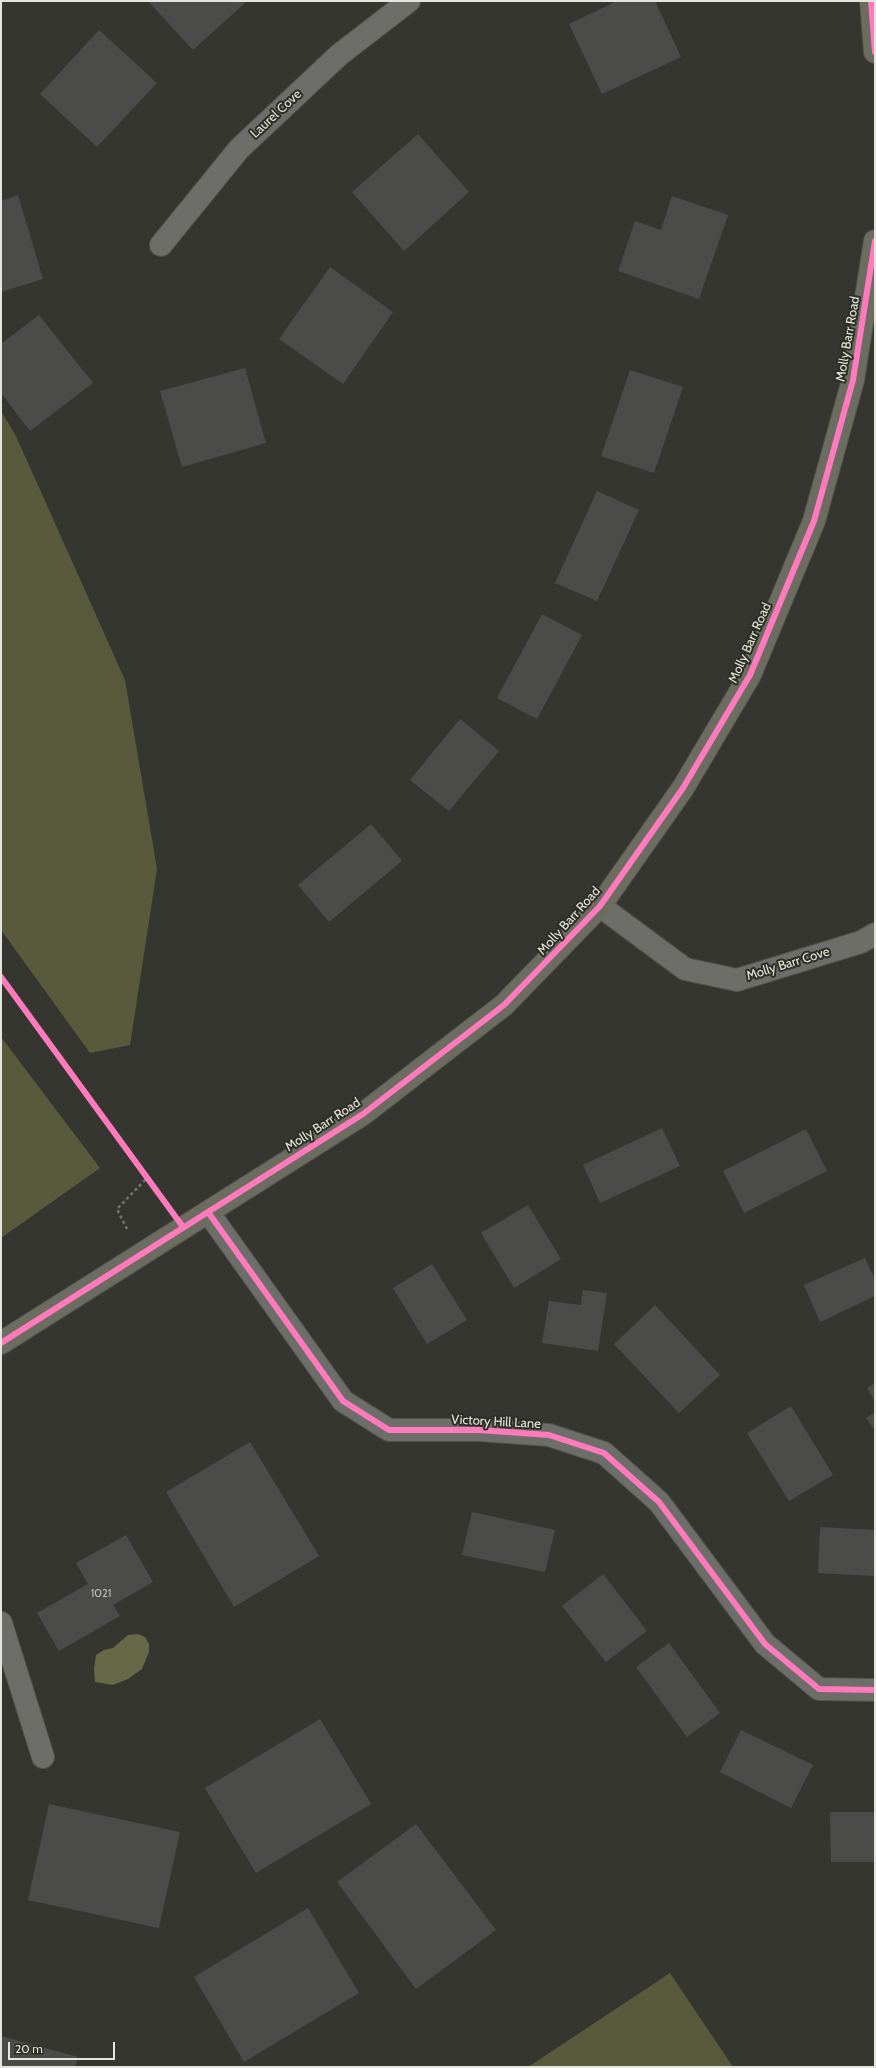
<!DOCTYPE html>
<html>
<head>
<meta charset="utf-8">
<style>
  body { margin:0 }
  #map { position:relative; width:876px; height:2068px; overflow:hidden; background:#363631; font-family:Cabin,sans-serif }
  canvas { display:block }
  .frame { position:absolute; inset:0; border:2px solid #e4e5de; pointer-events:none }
  .scale { position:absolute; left:8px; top:2042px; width:107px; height:18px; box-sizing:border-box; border:2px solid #e4e5de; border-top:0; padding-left:5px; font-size:12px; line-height:14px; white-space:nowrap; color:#e4e5de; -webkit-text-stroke:3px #2e2f24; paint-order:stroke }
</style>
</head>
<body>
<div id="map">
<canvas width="876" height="2068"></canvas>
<div class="frame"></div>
<div class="scale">20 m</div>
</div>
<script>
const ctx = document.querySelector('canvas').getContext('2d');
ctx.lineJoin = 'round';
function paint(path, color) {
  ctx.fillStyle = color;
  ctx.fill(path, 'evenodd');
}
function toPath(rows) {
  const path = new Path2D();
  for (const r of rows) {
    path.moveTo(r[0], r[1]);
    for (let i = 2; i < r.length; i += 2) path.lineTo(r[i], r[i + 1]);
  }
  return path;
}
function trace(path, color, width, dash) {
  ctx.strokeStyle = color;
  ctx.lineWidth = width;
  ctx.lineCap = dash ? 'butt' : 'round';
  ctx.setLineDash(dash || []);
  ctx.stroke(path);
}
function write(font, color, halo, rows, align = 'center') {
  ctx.font = font + ' Cabin,sans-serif';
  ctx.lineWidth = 4;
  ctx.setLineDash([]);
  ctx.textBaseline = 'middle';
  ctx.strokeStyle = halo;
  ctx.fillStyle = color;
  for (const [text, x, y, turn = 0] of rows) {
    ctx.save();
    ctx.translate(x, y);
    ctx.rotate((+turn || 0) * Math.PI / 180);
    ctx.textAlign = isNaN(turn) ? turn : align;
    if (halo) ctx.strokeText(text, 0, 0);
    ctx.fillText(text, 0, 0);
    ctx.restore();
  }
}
paint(toPath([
  [1,411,16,436,125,680,157,869,130,1045,90,1053,1,930],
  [1,1037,100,1168,1,1238],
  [670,1973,733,2067,528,2067]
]), '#595a3c');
paint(toPath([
  [138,1634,145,1637,149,1644,149,1652,142,1669,128,1679,113,1685,95,1682,94,1669,96,1655,104,1650,113,1648,128,1635]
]), '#666848');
paint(toPath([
  [148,1,247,1,193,50],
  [617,1,655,1,681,57,602,94,569,24],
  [99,30,157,83,97,147,40,94],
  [418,134,469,192,404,251,352,192],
  [18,195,43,279,1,292,1,201],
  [672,196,728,215,699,299,618,271,635,221,661,230],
  [330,267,393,312,343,384,279,339],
  [39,315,93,383,30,431,1,393,1,344],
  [245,368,266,443,182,467,160,391],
  [630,370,683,387,654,473,601,456],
  [597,491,639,510,597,601,555,583],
  [542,614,582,635,537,719,497,698],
  [460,719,499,751,449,811,410,780],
  [371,824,402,861,329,922,298,885],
  [662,1128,680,1166,600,1203,583,1165],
  [806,1129,827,1171,744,1213,723,1171],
  [528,1205,561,1259,514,1288,481,1233],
  [865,1258,875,1280,875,1296,820,1322,804,1285],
  [432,1264,467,1320,427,1344,393,1288],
  [583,1290,607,1293,598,1351,542,1343,549,1301,581,1305],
  [655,1305,720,1375,679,1413,614,1344],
  [875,1383,875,1402,867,1388],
  [791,1406,833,1475,789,1501,747,1433],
  [875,1412,875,1431,866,1418],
  [250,1442,319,1556,234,1607,166,1492],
  [472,1512,555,1530,545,1572,462,1555],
  [820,1527,875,1530,875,1576,818,1573],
  [126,1535,153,1582,113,1605,120,1616,59,1651,37,1613,88,1584,76,1563],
  [603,1574,647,1631,606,1662,562,1606],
  [669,1643,720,1713,687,1737,636,1667],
  [320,1719,371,1804,256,1873,205,1788],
  [741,1730,813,1765,791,1808,720,1772],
  [49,1804,180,1832,159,1928,28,1900],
  [830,1812,875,1812,875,1862,831,1862],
  [416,1824,496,1930,416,1989,337,1882],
  [308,1908,359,1993,244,2062,194,1977],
  [1,2036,78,2057,75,2067,1,2067]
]), '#4b4b4a');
const minor = toPath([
  [161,245,239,149,339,55,409,1],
  [600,906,685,969,737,980,861,942,875,934],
  [208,1212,343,1401,389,1430,479,1430,549,1435,604,1453,659,1502,765,1644,819,1689,875,1690],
  [1,1623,43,1757]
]);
const major = toPath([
  [871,1,875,52],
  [1,1343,363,1114,504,1005,600,906,683,788,750,675,814,521,853,380,875,241]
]);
trace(minor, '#51524d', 24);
trace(major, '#51524d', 24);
trace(toPath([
  [127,1229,117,1209,147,1178]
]), '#72726e', 2.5, [3, 3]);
trace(minor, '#6d6d69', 22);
trace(major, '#6c6c61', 22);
trace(toPath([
  [871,1,875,52],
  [1,977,183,1227],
  [208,1212,343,1401,389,1430,479,1430,549,1435,604,1453,659,1502,765,1644,819,1689,875,1690],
  [1,1343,363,1114,504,1005,600,906,683,788,750,675,814,521,853,380,875,241]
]), '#fd7abc', 6);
write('11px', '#bebeb9', null, [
  ["1021",101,1594]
]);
write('13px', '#e4e5de', '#2e2f24', [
  ["Laurel Cove",276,114,-43],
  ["Molly Barr Road",848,339,-80],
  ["Molly Barr Road",750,643,-66],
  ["Molly Barr Road",569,921,-48],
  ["Molly Barr Cove",788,964,-17],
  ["Molly Barr Road",323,1125,-33],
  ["Victory Hill Lane",496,1422,3]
]);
</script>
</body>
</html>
